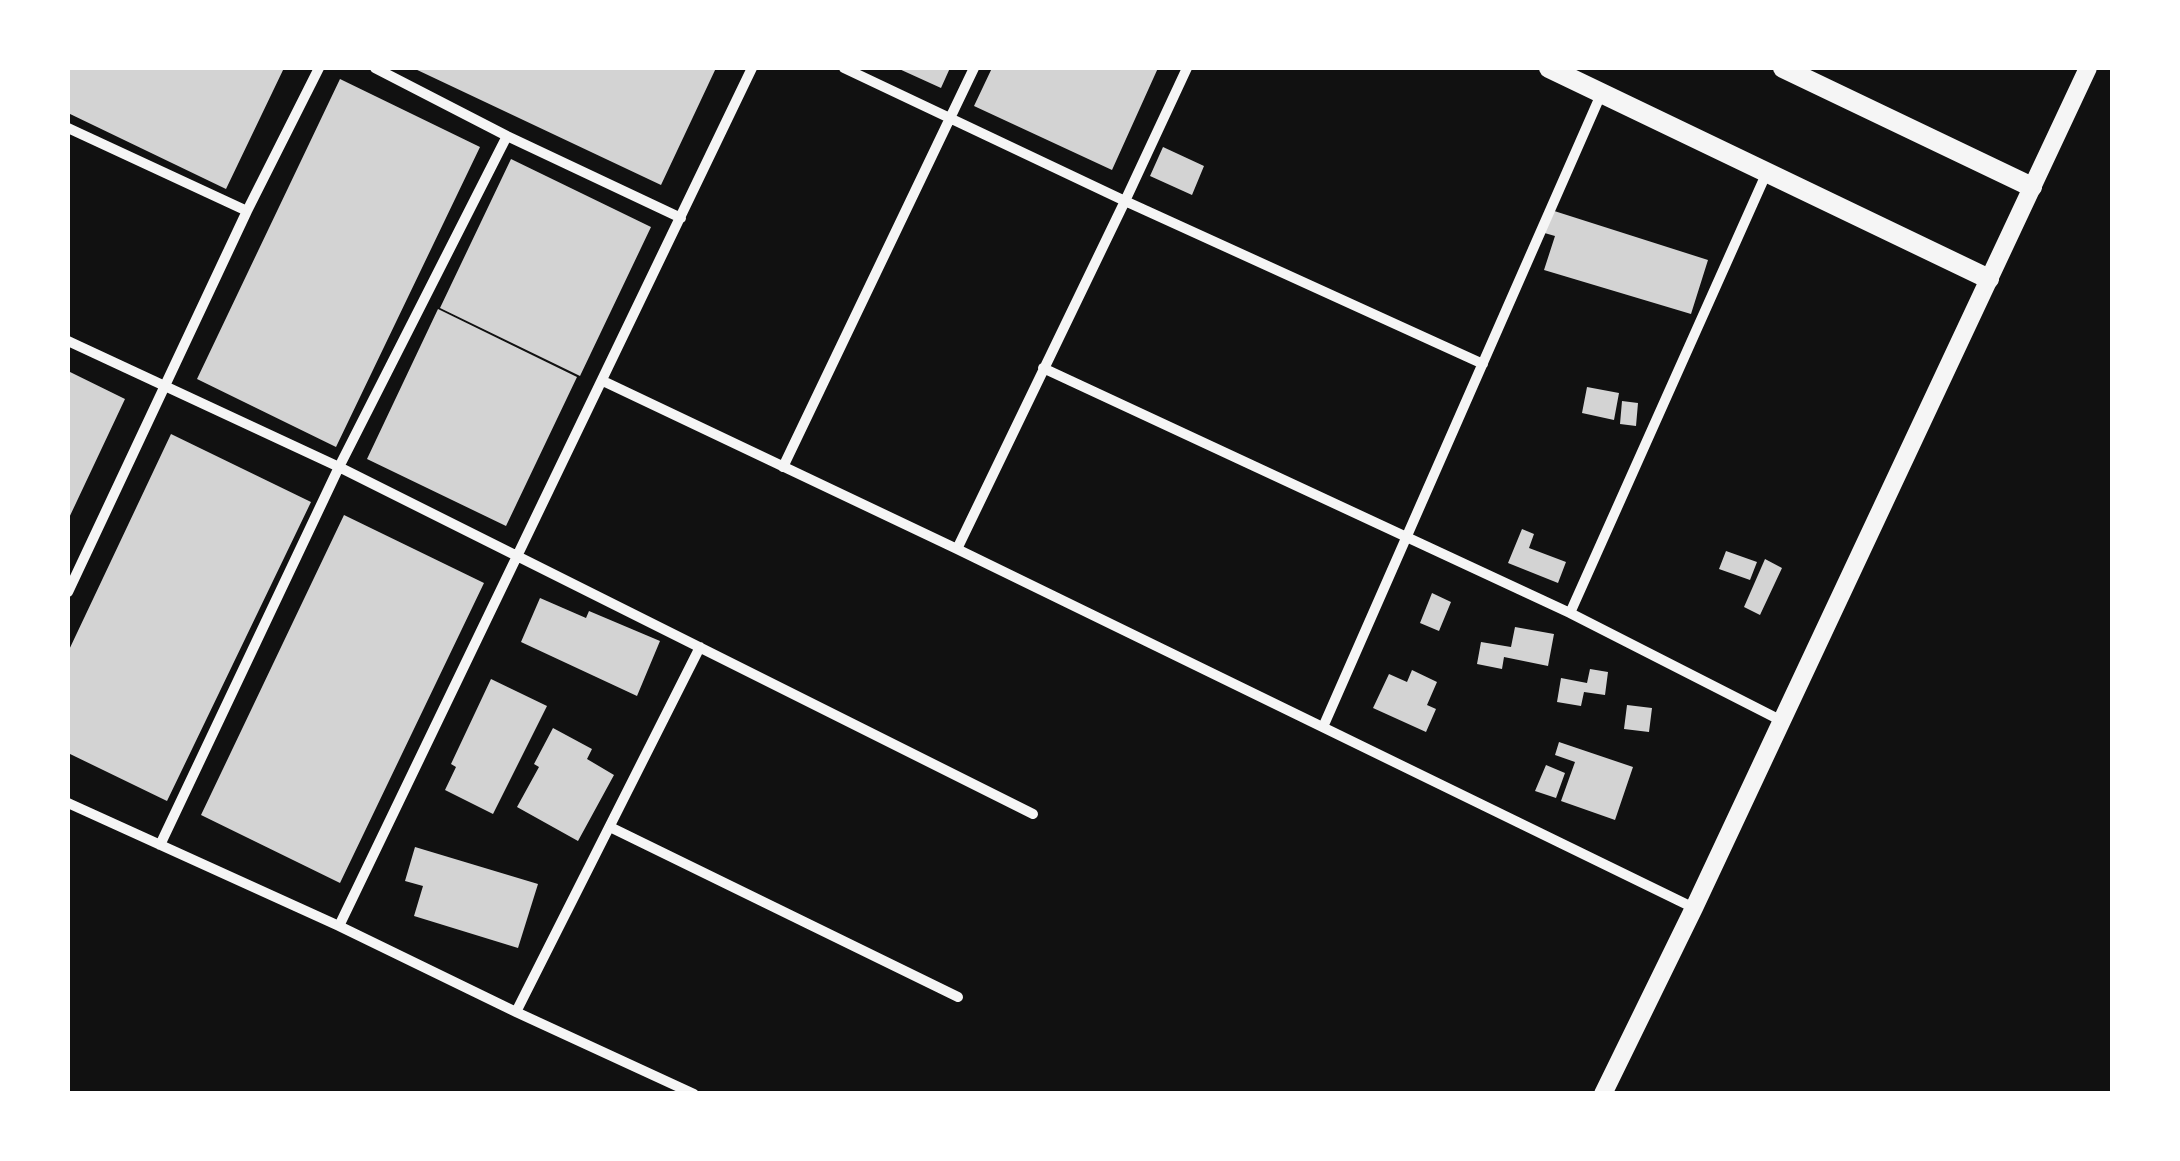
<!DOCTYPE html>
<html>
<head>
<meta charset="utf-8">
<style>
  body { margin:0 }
  #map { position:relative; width:2180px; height:1161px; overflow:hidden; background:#111; font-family:"Space Grotesk",sans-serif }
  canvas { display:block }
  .frame { position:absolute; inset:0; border:70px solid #fff; pointer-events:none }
</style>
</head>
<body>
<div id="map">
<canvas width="2180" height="1161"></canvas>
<div class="frame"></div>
</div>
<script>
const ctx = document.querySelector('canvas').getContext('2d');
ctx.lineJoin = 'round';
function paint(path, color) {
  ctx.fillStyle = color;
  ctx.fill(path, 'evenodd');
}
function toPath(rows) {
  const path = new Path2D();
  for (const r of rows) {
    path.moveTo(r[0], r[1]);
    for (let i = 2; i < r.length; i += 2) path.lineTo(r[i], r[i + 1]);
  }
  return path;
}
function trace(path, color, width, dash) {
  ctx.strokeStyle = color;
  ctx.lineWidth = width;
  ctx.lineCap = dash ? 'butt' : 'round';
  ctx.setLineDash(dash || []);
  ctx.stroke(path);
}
paint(toPath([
  [68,68,284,68,226,189,68,113],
  [413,68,716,68,661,185],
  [897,68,950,68,941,88],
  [992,68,1158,68,1112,170,974,106],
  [340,79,480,147,336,447,197,379],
  [1163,147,1204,166,1192,195,1150,176],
  [511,159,651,227,580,376,440,308],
  [1548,209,1708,260,1691,314,1544,270,1555,236,1541,232],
  [438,309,577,377,506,526,367,459],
  [68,371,125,399,68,520],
  [1587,387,1619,393,1614,420,1582,413],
  [1622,401,1638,403,1636,426,1620,424],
  [171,434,311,502,167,801,68,753,68,652],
  [344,515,484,583,340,883,201,815],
  [1522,529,1534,534,1529,548,1566,562,1558,583,1508,563],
  [1726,551,1757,562,1750,580,1719,569],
  [1765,559,1782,568,1760,615,1744,607],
  [1432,593,1451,602,1439,631,1420,623],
  [540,598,586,618,589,611,660,641,637,696,521,642],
  [1515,627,1554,634,1548,666,1504,657,1502,669,1477,664,1481,642,1511,647],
  [1590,669,1608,672,1605,695,1584,692,1581,706,1557,702,1561,678,1587,683],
  [1412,670,1437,682,1427,705,1436,709,1426,732,1373,708,1389,674,1407,682],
  [491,679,547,706,493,814,445,790,456,767,451,764],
  [1627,705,1652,708,1649,732,1624,729],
  [553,728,592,749,587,759,614,775,578,841,517,807,539,767,534,764],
  [1559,742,1633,767,1615,820,1561,801,1575,762,1555,755],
  [1546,765,1565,773,1556,798,1535,791],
  [415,847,538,884,518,948,414,916,423,886,405,881]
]), '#d3d3d3');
trace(toPath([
  [375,68,507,136,681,218],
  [844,68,1125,201,1483,364],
  [68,128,247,211],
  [68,341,339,467,1033,814],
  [1043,368,1570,613,1782,721],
  [603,381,957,549,1694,908],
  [783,467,974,68],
  [957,549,1125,201,1187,68],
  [68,592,247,211,319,68],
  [1570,613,1767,172],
  [1323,727,1602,92],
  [68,803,339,926,516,1012,694,1094],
  [610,827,958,997],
  [160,845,339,467,507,136],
  [339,926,752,68],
  [516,1012,700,647]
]), '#f5f5f5', 10);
trace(toPath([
  [1603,1094,1694,908,2088,68]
]), '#f5f5f5', 18);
trace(toPath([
  [1549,68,1989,279],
  [1783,68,2032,187]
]), '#f5f5f5', 20);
</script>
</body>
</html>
